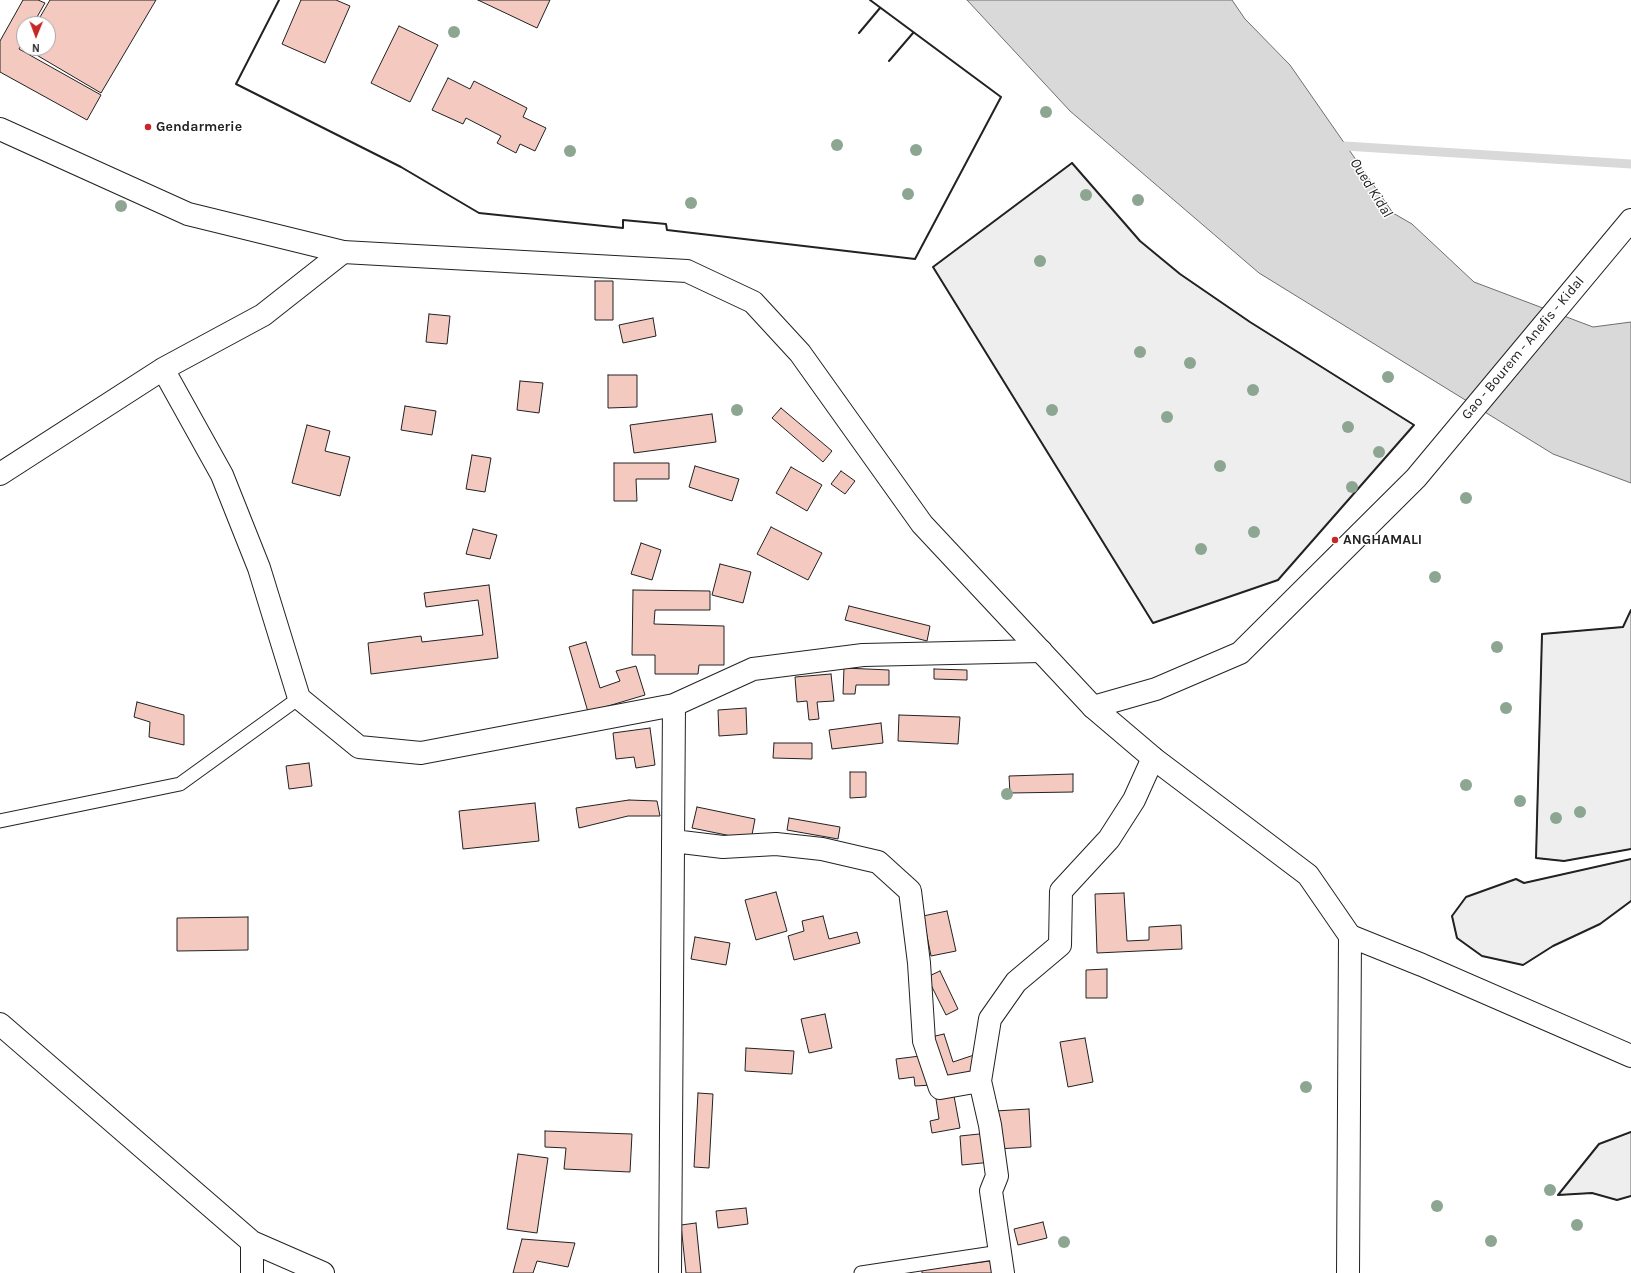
<!DOCTYPE html>
<html>
<head>
<meta charset="utf-8">
<style>
  body { margin:0 }
  #map { position:relative; width:1631px; height:1273px; overflow:hidden; background:#fff; font-family:Karla,sans-serif }
  canvas { display:block }
  .north { position:absolute; left:16px; top:16px; width:40px; height:40px; box-sizing:border-box; background:#fff; border:1px solid #a7a7a7; border-radius:50%; rotate:181deg; font-size:11px; font-weight:700; line-height:16px; text-align:center; color:#222 }
  .north::after { content:''; display:block; margin:auto; width:14px; height:18px; background:#c62828; clip-path:polygon(50% 0,100% 100%,50% 72%,0 100%) }
</style>
</head>
<body>
<div id="map">
<canvas width="1631" height="1273"></canvas>
<div class="north">N</div>
</div>
<script>
const ctx = document.querySelector('canvas').getContext('2d');
ctx.lineJoin = 'round';
function paint(path, color) {
  ctx.fillStyle = color;
  ctx.fill(path, 'evenodd');
}
function toPath(rows) {
  const path = new Path2D();
  for (const r of rows) {
    path.moveTo(r[0], r[1]);
    for (let i = 2; i < r.length; i += 2) path.lineTo(r[i], r[i + 1]);
  }
  return path;
}
function trace(path, color, width, dash) {
  ctx.strokeStyle = color;
  ctx.lineWidth = width;
  ctx.lineCap = dash ? 'butt' : 'round';
  ctx.setLineDash(dash || []);
  ctx.stroke(path);
}
function write(font, color, halo, rows, align = 'center') {
  ctx.font = font + ' Karla,sans-serif';
  ctx.lineWidth = 3;
  ctx.setLineDash([]);
  ctx.textBaseline = 'middle';
  ctx.strokeStyle = halo;
  ctx.fillStyle = color;
  for (const [text, x, y, turn = 0] of rows) {
    ctx.save();
    ctx.translate(x, y);
    ctx.rotate((+turn || 0) * Math.PI / 180);
    ctx.textAlign = isNaN(turn) ? turn : align;
    if (halo) ctx.strokeText(text, 0, 0);
    ctx.fillText(text, 0, 0);
    ctx.restore();
  }
}
const green = toPath([
  [1072,163,1140,241,1180,274,1250,322,1414,425,1278,580,1153,623,933,267,1072,163],
  [1631,610,1631,849,1564,861,1536,858,1542,634,1623,627,1631,610],
  [1631,859,1631,901,1600,924,1553,946,1523,965,1482,956,1457,938,1452,916,1466,897,1516,879,1524,883,1631,859],
  [1631,1132,1631,1196,1617,1200,1592,1193,1558,1195,1599,1144,1631,1132]
]);
paint(green, '#eee');
trace(green, '#6f6f6f', 1);
const water = toPath([
  [967,0,1232,0,1245,19,1290,65,1393,213,1412,224,1474,282,1593,327,1631,322,1631,483,1553,454,1259,273,1070,111,967,0]
]);
paint(water, '#d9d9d9');
trace(water, '#6f6f6f', 1);
trace(toPath([
  [1345,146,1631,164]
]), '#d9d9d9', 9);
const building = toPath([
  [23,0,38,0,45,3,33,24,24,24,24,40,19,49,101,95,87,120,0,72,0,41,23,0],
  [50,0,156,0,101,93,23,47,24,45,24,48,48,48,48,24,36,24,50,0],
  [301,0,336,0,350,6,325,63,282,44,301,0],
  [478,0,550,0,537,28,478,0],
  [399,26,438,45,410,102,371,83,399,26],
  [448,78,470,89,474,81,527,108,523,117,546,128,535,151,520,144,516,153,497,143,501,136,466,118,463,124,432,110,448,78],
  [595,281,613,281,613,320,595,320,595,281],
  [429,314,450,316,447,344,426,342,429,314],
  [653,318,656,336,623,343,619,325,653,318],
  [608,375,637,375,637,407,608,408,608,375],
  [520,381,543,383,539,413,517,410,520,381],
  [405,406,436,411,432,435,401,430,405,406],
  [781,408,832,451,823,462,772,418,781,408],
  [712,414,716,442,634,453,630,425,712,414],
  [307,425,330,431,325,451,350,457,340,496,292,483,307,425],
  [472,455,491,458,485,492,466,489,472,455],
  [614,463,669,463,669,479,636,479,637,501,614,501,614,463],
  [695,466,739,479,732,501,689,487,695,466],
  [791,467,822,485,807,511,776,493,791,467],
  [841,471,855,481,845,494,831,484,841,471],
  [771,527,822,553,808,580,757,554,771,527],
  [473,529,497,535,490,559,466,554,473,529],
  [641,543,661,550,652,580,631,574,641,543],
  [720,564,751,572,743,603,712,595,720,564],
  [489,585,498,658,371,674,368,643,421,636,422,642,483,635,478,600,426,607,424,593,489,585],
  [633,590,710,591,710,610,655,610,654,624,724,626,724,665,699,665,698,674,655,674,655,655,632,655,633,590],
  [849,606,930,626,927,641,845,620,849,606],
  [586,642,600,688,620,681,616,671,636,666,645,695,588,712,569,647,586,642],
  [844,668,889,670,889,685,856,685,855,694,843,694,844,668],
  [934,669,967,670,967,680,934,679,934,669],
  [831,674,834,701,817,702,819,719,809,720,807,701,797,702,795,677,831,674],
  [137,702,184,715,184,745,149,737,150,722,134,717,137,702],
  [746,708,747,734,719,736,718,710,746,708],
  [899,715,960,717,958,744,898,741,899,715],
  [881,723,883,743,832,749,829,730,881,723],
  [650,728,655,765,636,768,634,757,616,759,613,733,650,728],
  [774,743,812,743,812,759,773,758,774,743],
  [309,763,312,786,289,789,286,766,309,763],
  [850,772,866,772,866,797,850,798,850,772],
  [1073,774,1073,792,1010,793,1009,776,1073,774],
  [629,800,657,801,660,816,628,816,579,828,576,808,629,800],
  [535,803,539,841,463,849,459,811,535,803],
  [697,807,755,819,751,840,692,828,697,807],
  [789,818,840,827,838,839,787,830,789,818],
  [776,892,787,931,756,940,745,900,776,892],
  [1124,893,1127,941,1149,940,1149,927,1181,925,1182,949,1097,953,1095,894,1124,893],
  [947,911,956,951,931,956,923,916,947,911],
  [823,916,829,939,857,932,860,943,794,960,788,936,804,931,802,921,823,916],
  [248,917,248,950,177,951,177,918,248,917],
  [695,937,730,943,726,965,691,959,695,937],
  [1107,969,1107,998,1086,998,1086,970,1107,969],
  [940,971,958,1009,946,1015,927,977,940,971],
  [825,1014,832,1048,809,1053,801,1019,825,1014],
  [944,1034,953,1062,974,1055,979,1071,944,1081,931,1037,944,1034],
  [1085,1038,1093,1082,1068,1087,1060,1042,1085,1038],
  [746,1048,794,1051,792,1074,745,1071,746,1048],
  [928,1055,932,1085,915,1086,914,1077,899,1079,896,1059,928,1055],
  [698,1093,713,1094,709,1168,694,1167,698,1093],
  [954,1096,960,1128,932,1133,930,1121,939,1119,936,1099,954,1096],
  [1029,1109,1031,1147,997,1149,995,1111,1029,1109],
  [545,1131,632,1134,630,1172,564,1169,566,1148,545,1147,545,1131],
  [989,1133,992,1162,962,1165,960,1136,989,1133],
  [518,1154,548,1158,537,1233,507,1229,518,1154],
  [746,1208,748,1224,718,1228,716,1211,746,1208],
  [1043,1222,1047,1238,1018,1245,1014,1229,1043,1222],
  [696,1223,701,1273,686,1273,681,1225,696,1223],
  [522,1239,575,1243,568,1267,537,1261,533,1273,513,1273,522,1239],
  [990,1261,992,1273,922,1273,922,1270,990,1261]
]);
paint(building, '#f3c9c0');
trace(building, '#222', 1);
const service = toPath([
  [0,821,180,784,299,698],
  [861,1273,1000,1252]
]);
const minor = toPath([
  [163,369,222,475,259,568,299,698,359,747,421,753,674,705],
  [0,474,163,369,263,315,343,252],
  [673,841,723,847,776,844,822,849,878,862,910,891,919,963,924,1041,940,1088,980,1081,990,1125,997,1176,991,1191,1003,1273],
  [0,1024,252,1242,323,1273],
  [980,1081,990,1019,1016,982,1060,945,1061,891,1109,839,1134,800,1153,758],
  [252,1242,252,1273],
  [670,1273,674,705,753,669,863,655,1041,651],
  [1348,1273,1350,936,1422,965,1631,1056]
]);
const tertiary = toPath([
  [1093,707,1153,758,1308,875,1350,936]
]);
const primary = toPath([
  [0,129,188,214,343,252,687,271,753,302,800,353,922,524,1093,707,1156,689,1240,653,1416,478,1631,220]
]);
trace(service, '#222', 15);
trace(minor, '#222', 24);
trace(tertiary, '#222', 24);
trace(primary, '#222', 24);
trace(service, '#fff', 13);
trace(minor, '#fff', 22);
trace(tertiary, '#fff', 22);
trace(primary, '#fff', 22);
trace(toPath([
  [279,0,236,84,401,167,479,213,623,228,623,220,666,224,667,230,915,259,1001,97,870,0],
  [859,33,880,8],
  [889,61,913,33],
  [1072,163,1140,241,1180,274,1250,322,1414,425,1278,580,1153,623,933,267,1072,163],
  [1631,610,1623,627,1542,634,1536,858,1564,861,1631,849],
  [1631,859,1524,883,1516,879,1466,897,1452,916,1457,938,1482,956,1523,965,1553,946,1600,924,1631,901],
  [1631,1132,1599,1144,1558,1195,1592,1193,1617,1200,1631,1196]
]), '#222', 2);
ctx.fillStyle = '#8da692';
for (const [x, y] of [
  [454,32],
  [1046,112],
  [837,145],
  [916,150],
  [570,151],
  [908,194],
  [1086,195],
  [1138,200],
  [691,203],
  [121,206],
  [1040,261],
  [1140,352],
  [1190,363],
  [1388,377],
  [1253,390],
  [737,410],
  [1052,410],
  [1167,417],
  [1348,427],
  [1379,452],
  [1220,466],
  [1352,487],
  [1466,498],
  [1254,532],
  [1201,549],
  [1435,577],
  [1497,647],
  [1506,708],
  [1466,785],
  [1007,794],
  [1520,801],
  [1580,812],
  [1556,818],
  [1306,1087],
  [1550,1190],
  [1437,1206],
  [1577,1225],
  [1491,1241],
  [1064,1242]
]) {
  ctx.beginPath();
  ctx.arc(x, y, 6, 0, 2 * Math.PI);
  ctx.fill();
}
for (const [x, y, r, color] of [
  [148,127,4,"#c62828"],
  [1335,540,4,"#c62828"]
]) {
  const dot = new Path2D();
  dot.arc(x, y, r, 0, 2 * Math.PI);
  ctx.fillStyle = color;
  ctx.fill(dot);
  trace(dot, '#fff', 1.5);
}
write('bold 14px', '#222', '#fff', [
  ["Gendarmerie",156,127],
  ["ANGHAMALI",1343,540]
], 'left');
write('14px', '#222', '#fff', [
  ["Gao - Bourem - Anefis - Kidal",1523,348,-50]
]);
write('italic 15px', '#222', '#fff', [
  ["Oued Kidal",1371,188,58]
]);
</script>
</body>
</html>
